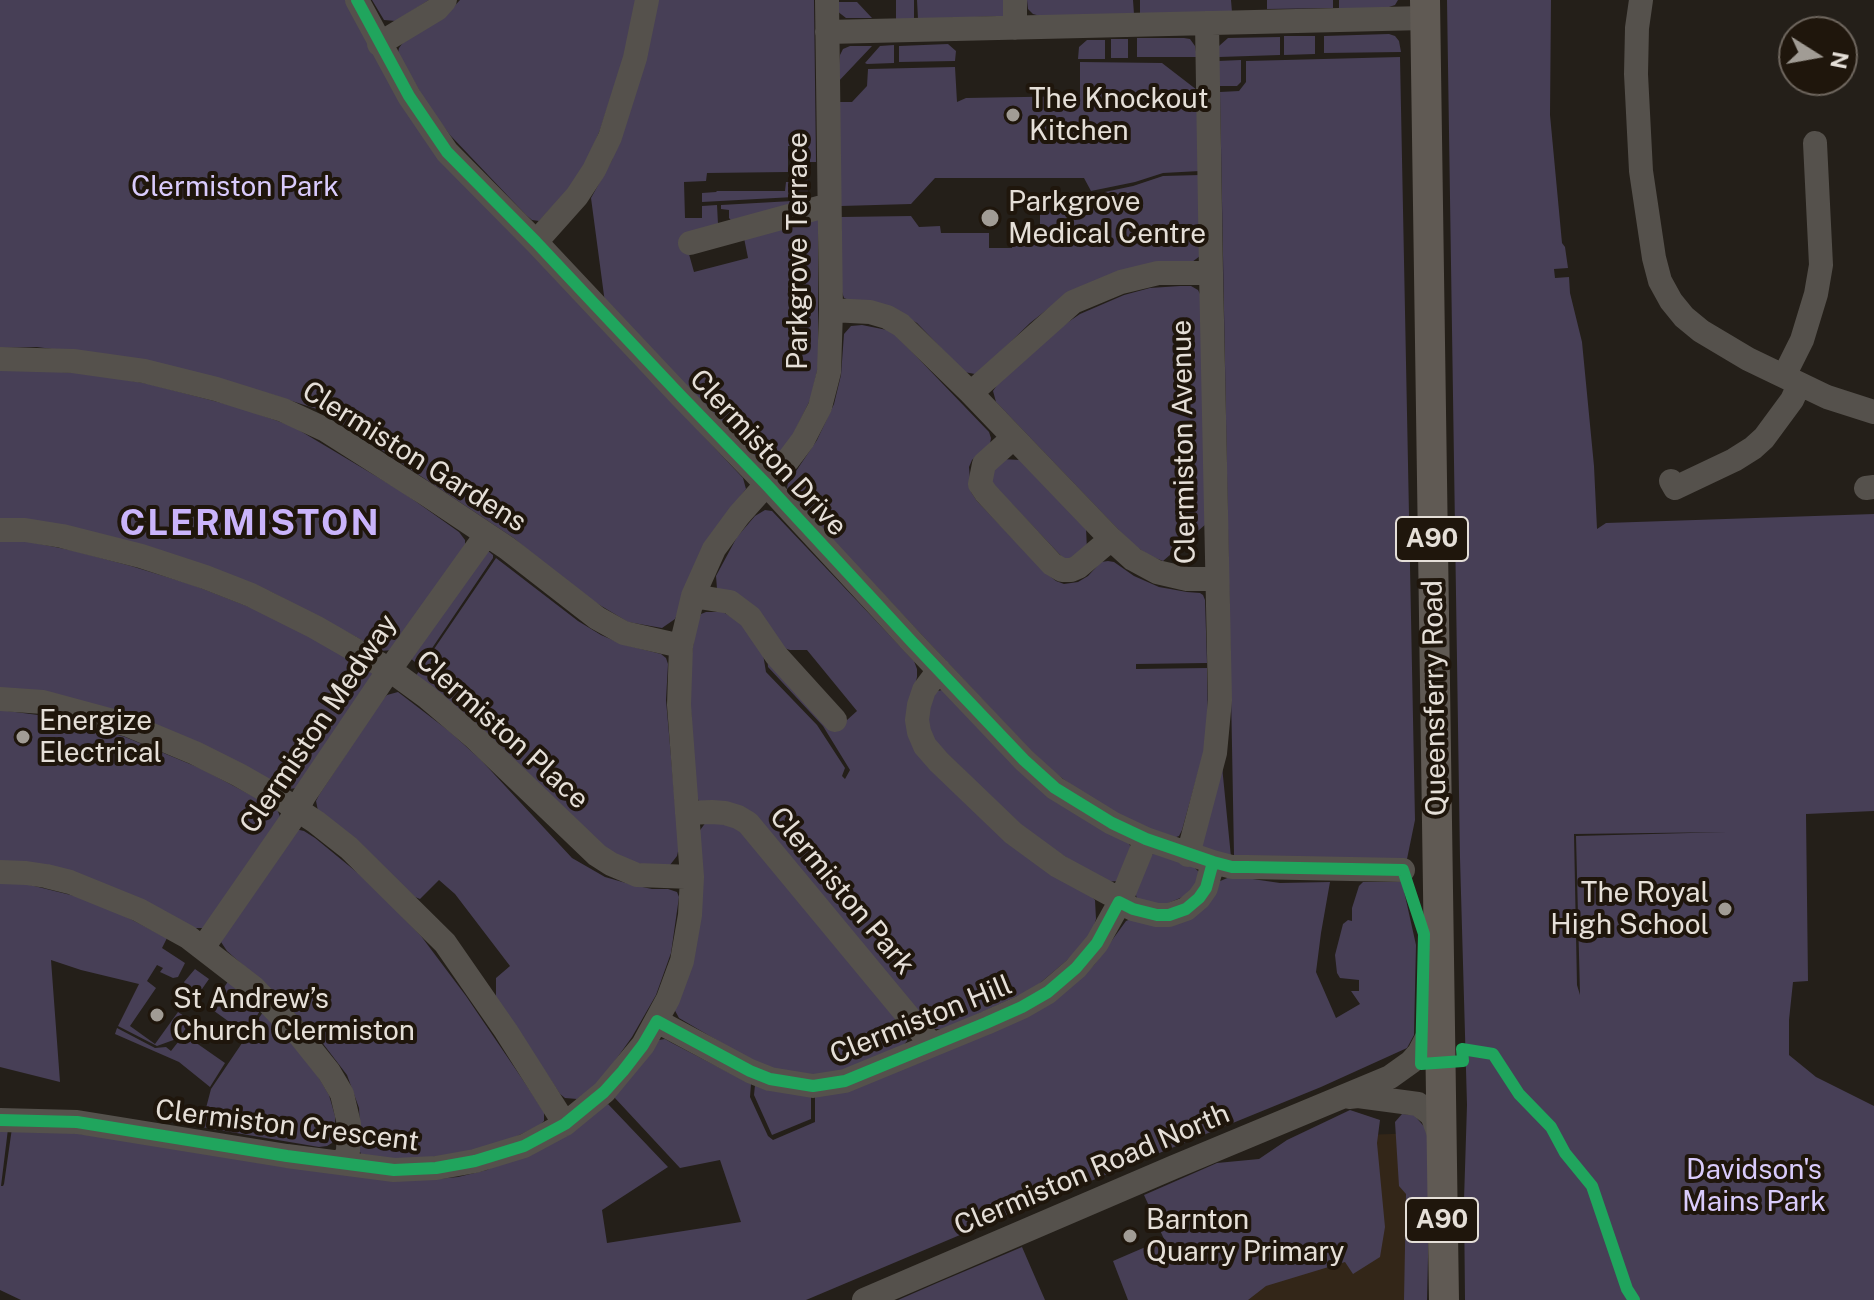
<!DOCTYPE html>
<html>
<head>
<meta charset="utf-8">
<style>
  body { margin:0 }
  #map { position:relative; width:1874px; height:1300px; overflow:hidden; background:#241f19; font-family:"Public Sans",sans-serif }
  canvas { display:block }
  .north { position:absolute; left:1778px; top:16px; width:80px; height:80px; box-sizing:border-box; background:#1f160c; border:2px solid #6e665e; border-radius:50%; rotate:101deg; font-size:22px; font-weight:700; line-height:32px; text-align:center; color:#e5dfd8 }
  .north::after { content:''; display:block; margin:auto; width:28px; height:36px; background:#a19c95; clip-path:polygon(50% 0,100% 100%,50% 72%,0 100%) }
</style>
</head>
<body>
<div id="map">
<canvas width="1874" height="1300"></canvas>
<div class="north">N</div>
</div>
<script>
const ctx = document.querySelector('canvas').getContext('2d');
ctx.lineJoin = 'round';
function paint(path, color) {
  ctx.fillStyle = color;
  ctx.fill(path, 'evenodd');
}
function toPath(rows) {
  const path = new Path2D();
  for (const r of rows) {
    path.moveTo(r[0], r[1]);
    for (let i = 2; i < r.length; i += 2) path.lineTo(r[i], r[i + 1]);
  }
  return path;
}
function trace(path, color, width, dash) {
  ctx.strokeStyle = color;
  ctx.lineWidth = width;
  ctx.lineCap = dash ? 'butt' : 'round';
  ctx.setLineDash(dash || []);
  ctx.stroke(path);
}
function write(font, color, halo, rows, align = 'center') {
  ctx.font = font + ' "Public Sans",sans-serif';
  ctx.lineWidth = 8;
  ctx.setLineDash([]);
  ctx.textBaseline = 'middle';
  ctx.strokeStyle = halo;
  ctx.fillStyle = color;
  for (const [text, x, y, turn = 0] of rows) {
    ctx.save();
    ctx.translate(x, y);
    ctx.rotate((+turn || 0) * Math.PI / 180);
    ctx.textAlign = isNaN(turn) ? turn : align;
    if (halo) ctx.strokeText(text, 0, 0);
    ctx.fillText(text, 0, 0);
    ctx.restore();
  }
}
paint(toPath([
  [1417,1133,1421,1300,1225,1300,1365,1135]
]), '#332618');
paint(toPath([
  [0,0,345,0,529,250,743,478,746,489,712,533,675,619,662,628,628,622,583,595,540,562,515,539,323,411,270,394,157,363,37,347,0,348],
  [372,0,429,0,396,21,384,20],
  [460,0,637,0,626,52,600,130,583,170,567,191,539,221,532,220,526,215,450,135,428,106,398,53,399,48,404,41,450,11],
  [657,0,814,0,816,162,810,162,810,155,803,146,788,146,788,172,707,173,706,181,684,182,685,218,702,218,702,206,717,205,718,224,685,240,694,272,748,258,744,238,818,214,818,367,811,398,793,435,772,463,762,464,605,303,591,198,612,160],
  [896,0,914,0,914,19,896,19],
  [917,0,1004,0,1003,16,918,19],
  [1027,0,1133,0,1134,14,1040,16,1033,14,1028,9],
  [1140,0,1231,0,1232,12,1140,14],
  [1267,0,1333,0,1333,8,1267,9],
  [1339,0,1398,0,1395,5,1386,8,1339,8],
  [1447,0,1551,0,1550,115,1562,243,1565,247,1568,268,1554,269,1555,278,1569,277,1570,293,1582,342,1594,466,1597,529,1606,523,1874,514,1874,811,1806,814,1808,981,1793,982,1789,1020,1789,1055,1816,1077,1874,1106,1874,1300,1465,1300,1464,1200,1467,1105,1460,858],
  [1728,832,1576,836,1580,995,1577,985,1574,834],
  [836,2,857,2,872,18,846,18,837,11],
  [1389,34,1395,36,1399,41,1401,52,1324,53,1324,36],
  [1284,36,1315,36,1315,54,1284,55],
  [1280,37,1280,55,1219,57,1219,46,1228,38],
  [1137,38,1184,38,1190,39,1195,46,1197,57,1137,57],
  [1111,39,1128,39,1128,58,1111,58],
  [1087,40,1105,40,1105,59,1078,59,1079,47],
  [948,44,956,51,955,61,899,62,899,46],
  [894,45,894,63,867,64,865,63,880,46],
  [850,46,872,46,837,83,840,55,843,49],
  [1400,57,1415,820,1407,859,1289,861,1234,855,1220,92,1239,91,1246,82,1246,61],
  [1241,60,1241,82,1237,86,1219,86,1218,61],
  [1080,62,1162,63,1197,90,1200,171,1163,173,1135,182,1091,191,1084,178,935,178,911,204,841,206,837,102,852,102,867,86,868,69,955,67,957,102,966,98,1080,96],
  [803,152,807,158,808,202,805,203,794,197,702,202,702,193,716,192,717,191,785,191,786,182,804,182],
  [1200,175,1200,256,1192,262,1049,308,1030,323,982,370,975,374,964,372,917,323,901,314,849,300,844,298,842,292,841,217,911,216,919,227,940,226,941,233,989,233,989,248,1012,248,1013,233,1040,232,1040,209,1082,210,1100,193,1133,186,1163,176],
  [792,201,800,204,735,225,729,218,729,210,721,209,721,205],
  [1180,286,1191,286,1198,290,1201,296,1206,524,1163,561,1150,556,1132,544,996,402,993,391,997,385,1052,333,1080,314,1124,295,1150,288],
  [862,325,892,331,989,432,991,438,990,444,972,460,969,467,971,492,977,501,1046,573,1056,581,1064,584,1078,582,1088,576,1101,562,1108,561,1114,562,1134,576,1159,587,1187,592,1200,593,1203,595,1205,600,1207,663,1136,664,1136,669,1207,668,1208,722,1205,748,1182,830,1179,836,1171,839,1100,806,1055,773,1029,749,790,495,787,488,788,483,817,440,834,404,841,375,844,334,851,326],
  [0,368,93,374,149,384,241,408,292,426,401,491,459,532,465,540,465,553,394,650,379,651,358,638,271,592,0,519],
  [1000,459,1021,460,1086,527,1087,551,1080,556,1064,559,989,480],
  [765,510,772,511,914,661,917,669,917,677,908,715,1095,900,1096,919,1092,932,1078,951,1033,989,945,1029,933,1029,783,852,699,801,696,796,690,695,692,653,696,626,701,614,706,612,723,612,740,622,763,654,766,672,817,725,845,768,842,776,845,779,850,770,823,726,768,667,767,657,837,729,857,711,807,650,790,650,781,647,717,589,716,576,737,537,755,516],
  [0,539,25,541,75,551,131,566,193,585,252,608,321,641,375,675,298,788,288,789,0,688],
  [487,550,493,555,493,558,420,666,410,658],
  [496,558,578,621,601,635,622,644,661,654,666,658,668,664,666,700,679,847,677,856,670,865,653,867,613,857,415,677],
  [942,690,1128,842,1132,849,1118,881,1105,882,1018,827,934,744,926,715,933,692],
  [398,692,449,731,481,760,572,858,605,877,633,885,652,889,668,889,677,892,679,897,671,953,656,995,632,1037,604,1076,593,1088,577,1099,565,1098,560,1094,496,998,496,978,510,966,455,894,439,880,420,899,415,897,318,811,316,801,319,795,381,701,387,695],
  [0,710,61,718,125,737,202,769,277,809,281,819,204,928,194,928,0,861],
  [1222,766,1231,857,1201,847],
  [709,821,740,828,908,1033,907,1041,902,1047,841,1071,820,1074,798,1074,778,1070,754,1062,679,1018,673,1007,698,833,706,822],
  [295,829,304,831,315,838,370,883,421,936,466,996,525,1083,544,1112,544,1121,540,1125,511,1139,473,1151,406,1161,361,1154,358,1147,360,1126,359,1108,347,1075,321,1041,281,999,227,951,221,942,222,936],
  [1155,853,1191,864,1198,871,1198,882,1188,898,1169,907,1137,899,1134,887,1145,858],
  [1232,876,1280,883,1330,882,1321,933,1316,972,1336,1018,1360,1004,1351,991,1359,991,1359,980,1340,978,1337,973,1335,955,1343,924,1348,920,1352,921,1352,908,1359,886,1363,882,1402,882,1416,945,1414,1035,1407,1048,1321,1087,1005,1216,806,1300,21,1300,0,1290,0,1130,8,1129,1,1186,3,1186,4,1184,12,1128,27,1127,427,1180,458,1177,487,1170,608,1104,668,1167,602,1210,607,1243,741,1222,720,1160,680,1168,614,1097,659,1040,665,1039,672,1043,751,1084,750,1097,768,1136,773,1140,815,1122,815,1096,1078,980,1094,965,1126,921],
  [0,883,22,883,83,898,117,912,167,938,162,948,185,963,178,977,173,978,160,972,163,968,157,965,147,981,156,988,130,1026,155,1044,178,1012,187,1018,187,1027,179,1038,157,1046,118,1026,139,984,81,970,51,960,60,1082,0,1067],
  [195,969,209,979,195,999,184,982],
  [229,980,261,1009,246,1034,210,1008],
  [263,1012,312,1066,329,1095,335,1116,335,1133,332,1143,327,1146,319,1147,201,1127,211,1089],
  [117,1028,155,1048,166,1047,171,1051,182,1037,189,1042,192,1040,225,1063,210,1087,179,1062,115,1034],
  [755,1085,811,1096,811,1119,772,1135,754,1095],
  [1350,1110,1380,1120,1377,1143,1385,1227,1380,1257,1353,1274,1345,1262,1266,1286,1248,1300,1128,1300,1113,1261,1164,1239,1144,1195,1217,1163,1259,1159,1287,1140],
  [1402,1114,1414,1115,1428,1131,1430,1173,1427,1300,1404,1300,1406,1194,1399,1186,1395,1122],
  [1022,1247,1045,1300,898,1300,937,1283]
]), '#473f56');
trace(toPath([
  [357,0,409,96,447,152,536,242,680,395,766,484,913,643,1024,760,1055,788,1112,823,1146,839,1213,862,1232,867,1247,867,1403,870],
  [1015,0,1015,28],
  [1641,0,1637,28,1636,74,1641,171,1654,258,1660,281,1671,301,1684,317,1701,331,1748,359,1827,397,1874,412],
  [827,32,1425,18],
  [379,44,437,9,445,0],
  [536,242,577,196,594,170,610,137,635,58,647,0],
  [690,243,829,205],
  [831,310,870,312,887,317,901,325,971,393,1111,539,1133,559,1157,572,1187,579,1217,579],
  [0,359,73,361,144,371,216,389,283,410,324,429,426,494,507,548,597,618,624,633,681,646],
  [1784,376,1802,340,1816,294,1821,265,1815,143],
  [971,393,1073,302,1121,282,1158,273,1211,273],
  [1013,438,984,464,980,484,986,493,1052,564,1062,570,1071,570,1078,567,1111,539],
  [1671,481,1675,488,1734,460,1753,448,1764,438,1792,400,1799,385],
  [1866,488,1874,487],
  [0,530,25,530,62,536,141,556,205,577,251,595,315,627,390,670,427,697,474,737,597,855,611,864,637,875,692,877],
  [693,596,730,602,750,617,776,655,835,720],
  [939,670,924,690,919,705,917,720,919,732,925,746,939,762,1013,833,1058,866,1121,900],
  [0,699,43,702,128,725,195,753,239,775,281,799,316,822,349,848,445,943,506,1031,565,1124],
  [687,813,712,812,725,813,738,817,748,823,932,1045],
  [1188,855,1215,753,1220,700,1211,273,1207,23],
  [0,872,26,873,46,876,70,882,139,910,188,937,254,988,301,1037,329,1072,342,1094,349,1124,348,1151,343,1163],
  [1119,902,1133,909,1157,915,1169,915,1186,909,1199,898,1206,888,1213,862],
  [204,949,209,939,290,822,304,796,383,679,486,535],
  [657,1021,750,1071,770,1079,813,1086,845,1081,986,1023,1022,1007,1048,992,1076,968,1097,943,1121,900,1146,839],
  [1349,1097,1358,1096,1418,1104,1432,1115,1440,1137],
  [0,1120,77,1122,287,1156,394,1170,436,1168,475,1161,524,1146,565,1124,604,1092,643,1045,668,999,682,961,690,915,692,877,679,705,681,646,693,596,714,549,739,515,788,460,803,440,820,407,829,372,831,310,827,0],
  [864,1300,1174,1167,1390,1077,1411,1062,1419,1053,1432,1028,1437,1011]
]), '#55514c', 24);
trace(toPath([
  [1425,0,1444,1300]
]), '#605a54', 30);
trace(toPath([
  [357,0,409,96,447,152,536,242,680,395,766,484,913,643,1024,760,1055,788,1112,823,1146,839,1213,862,1232,867,1247,867,1403,870,1424,934,1421,1064,1463,1061,1462,1049,1493,1054,1519,1094,1551,1127,1565,1153,1592,1186,1627,1289,1634,1300],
  [0,1120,77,1122,287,1156,394,1170,436,1168,475,1161,524,1146,565,1124,604,1092,623,1071,643,1045,657,1021,750,1071,770,1079,813,1086,845,1081,986,1023,1022,1007,1048,992,1076,968,1097,943,1119,902,1133,909,1157,915,1169,915,1186,909,1199,898,1206,888,1213,862]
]), '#20a55d', 12);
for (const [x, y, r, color] of [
  [1013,115,8,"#a19c95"],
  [990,218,10,"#a19c95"],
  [23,737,8,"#a19c95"],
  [1725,909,8,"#a19c95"],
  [157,1015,8,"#a19c95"],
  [1130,1236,8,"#a19c95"]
]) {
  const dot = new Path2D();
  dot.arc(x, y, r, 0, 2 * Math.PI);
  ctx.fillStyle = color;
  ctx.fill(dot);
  trace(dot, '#1f160c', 3);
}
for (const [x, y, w] of [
  [1432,539,72],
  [1442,1220,72]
]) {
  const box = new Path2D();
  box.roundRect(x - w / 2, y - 22, w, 44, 6);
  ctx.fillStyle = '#1f160c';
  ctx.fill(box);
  trace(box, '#e5dfd8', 2);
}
write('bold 26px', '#e5dfd8', null, [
  ["A90",1432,539],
  ["A90",1442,1220]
]);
write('28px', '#e5dfd8', '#1f160c', [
  ["The Knockout",1029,99],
  ["Kitchen",1029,131],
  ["Parkgrove",1008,202],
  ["Medical Centre",1008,234],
  ["Energize",39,721],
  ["Electrical",39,753],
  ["The Royal",1709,893,"right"],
  ["High School",1709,925,"right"],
  ["St Andrew’s",173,999],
  ["Church Clermiston",173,1031],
  ["Barnton",1146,1220],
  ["Quarry Primary",1146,1252]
], 'left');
write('28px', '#d9cbfc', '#1f160c', [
  ["Clermiston Park",235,187],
  ["Davidson's",1754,1170],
  ["Mains Park",1754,1202]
]);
write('28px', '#e5dfd8', '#1f160c', [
  ["Parkgrove Terrace",798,251,-90],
  ["Clermiston Avenue",1184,442,-91],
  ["Clermiston Drive",768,453,47],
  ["Clermiston Gardens",414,457,32],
  ["Queensferry Road",1435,698,-91],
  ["Clermiston Medway",319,724,-56],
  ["Clermiston Place",502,730,42],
  ["Clermiston Park",842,891,50],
  ["Clermiston Hill",921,1020,-22],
  ["Clermiston Crescent",287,1126,7],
  ["Clermiston Road North",1092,1170,-23]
]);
ctx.letterSpacing = '2px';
write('bold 36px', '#cab4fb', '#1f160c', [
  ["CLERMISTON",250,524]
]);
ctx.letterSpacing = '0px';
</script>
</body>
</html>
